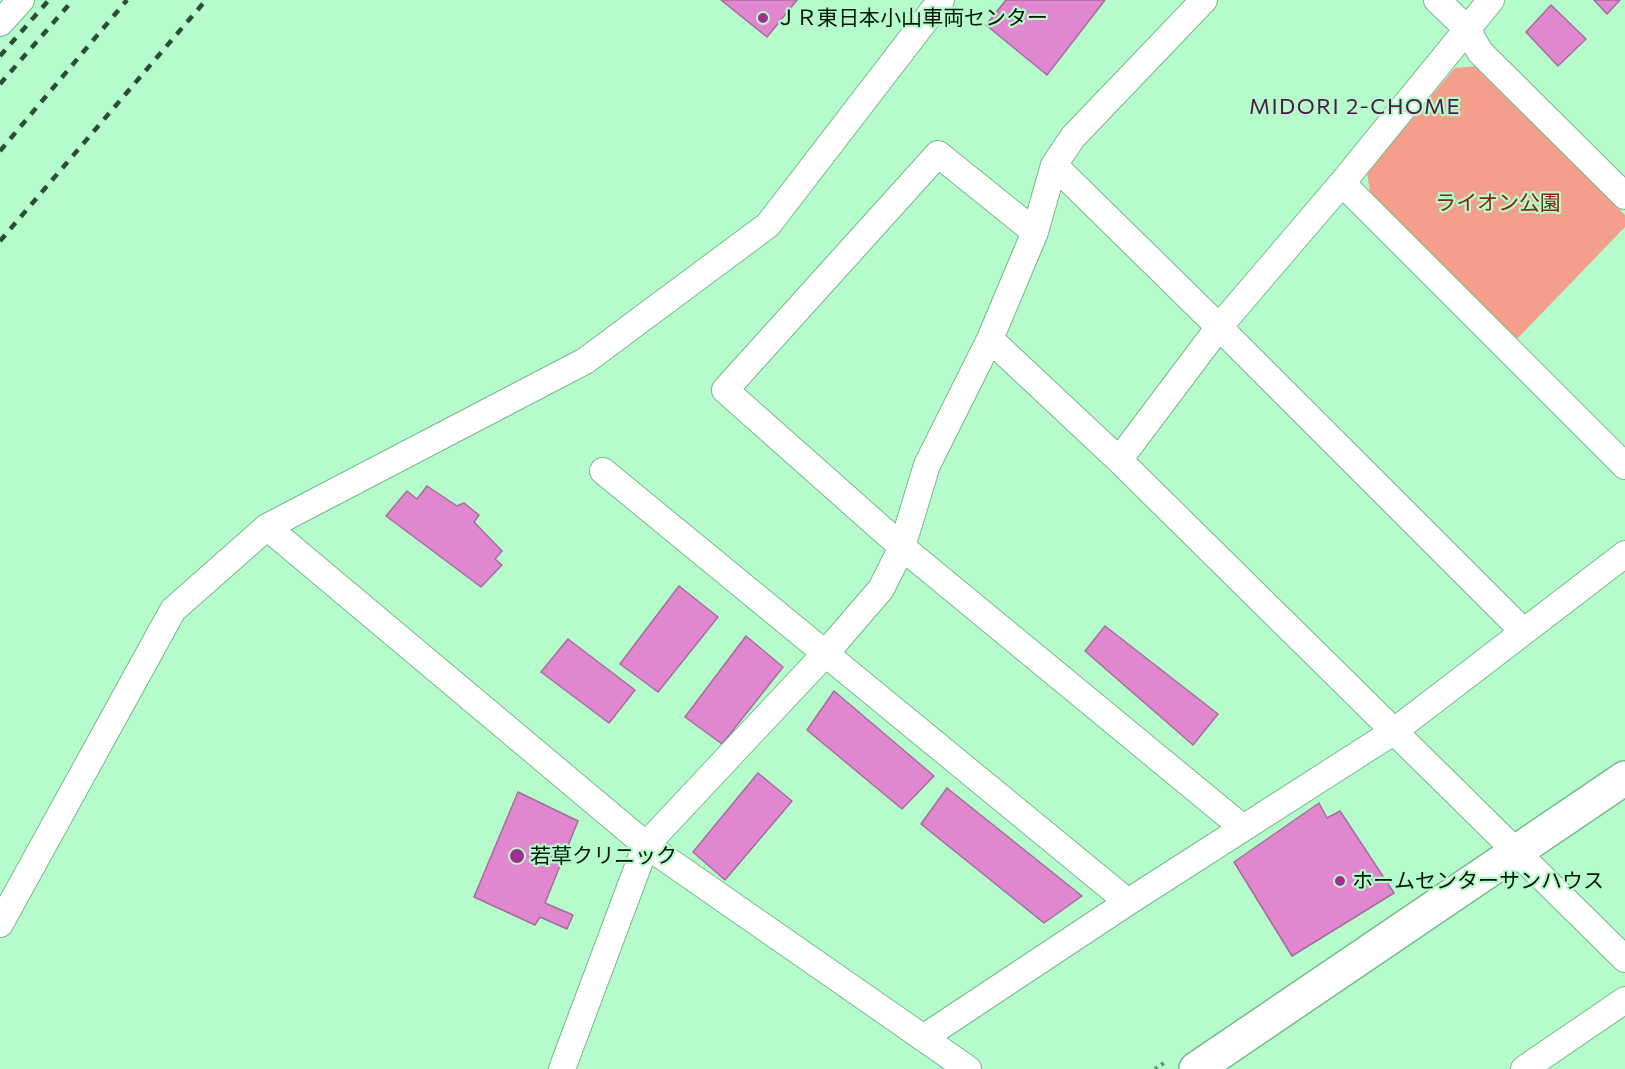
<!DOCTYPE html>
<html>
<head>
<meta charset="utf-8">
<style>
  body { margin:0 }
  canvas { display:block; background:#b6fbcb }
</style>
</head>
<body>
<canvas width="1625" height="1069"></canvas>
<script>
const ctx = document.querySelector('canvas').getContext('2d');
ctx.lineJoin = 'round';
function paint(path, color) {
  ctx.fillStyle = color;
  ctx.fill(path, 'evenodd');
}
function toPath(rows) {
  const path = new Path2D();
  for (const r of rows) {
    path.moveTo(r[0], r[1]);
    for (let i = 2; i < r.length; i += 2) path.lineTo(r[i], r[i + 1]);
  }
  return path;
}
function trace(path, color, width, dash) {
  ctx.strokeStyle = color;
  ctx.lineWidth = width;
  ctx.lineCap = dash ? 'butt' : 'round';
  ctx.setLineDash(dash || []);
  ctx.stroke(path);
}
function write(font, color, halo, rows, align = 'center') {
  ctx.font = font + ' Commissioner,"Noto Sans JP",sans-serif';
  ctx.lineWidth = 4.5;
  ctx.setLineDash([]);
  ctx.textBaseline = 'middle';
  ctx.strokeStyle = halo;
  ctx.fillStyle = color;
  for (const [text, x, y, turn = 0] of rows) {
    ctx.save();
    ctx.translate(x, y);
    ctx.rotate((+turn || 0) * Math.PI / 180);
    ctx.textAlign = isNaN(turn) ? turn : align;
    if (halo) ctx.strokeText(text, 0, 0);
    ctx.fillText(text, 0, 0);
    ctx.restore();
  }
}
paint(toPath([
  [1477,66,1625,215,1625,227,1517,339,1370,192,1367,172,1455,68]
]), '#f39f8b');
const building = toPath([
  [721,0,797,0,767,37,721,0],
  [1006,0,1105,0,1047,75,986,25,1006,0],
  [1594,0,1620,0,1607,14,1594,0],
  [1551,5,1586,39,1558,66,1526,32,1551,5],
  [427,486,457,506,464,503,479,515,474,522,502,551,495,559,502,565,481,587,386,516,407,491,417,499,427,486],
  [679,586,718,617,658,692,620,664,679,586],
  [1105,626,1218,714,1193,745,1085,651,1105,626],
  [746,636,783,667,722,744,685,717,746,636],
  [568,639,635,690,609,723,541,672,568,639],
  [834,691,934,776,902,809,807,730,834,691],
  [758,773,792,801,725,880,693,852,758,773],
  [947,788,1082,896,1044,923,921,824,947,788],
  [518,792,578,821,545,903,573,915,567,929,540,917,535,925,474,897,518,792],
  [1319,803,1327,818,1340,811,1394,893,1292,956,1234,862,1319,803]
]);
paint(building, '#e087d0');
trace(building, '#a56d9b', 1.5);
const minor = toPath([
  [1437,0,1467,29,1480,52,1625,196],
  [0,23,21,0],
  [1054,165,1219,327,1523,631],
  [1342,183,1625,466],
  [1035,232,938,154,725,390,902,547,1243,828],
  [990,339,1119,460,1625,959],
  [1119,460,1219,327,1342,183,1491,0],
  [603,471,1128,902],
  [267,527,646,845,968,1069],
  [0,924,173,610,267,527,585,361,768,225,941,0],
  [923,1038,1128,902,1393,732,1625,554],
  [562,1069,646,845,825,654,881,589,902,547,927,465,990,339,1035,232,1054,165,1073,137,1204,0],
  [1524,1069,1625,1000]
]);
const secondary = toPath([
  [1196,1069,1625,778]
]);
trace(minor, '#76b98c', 28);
trace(secondary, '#76b98c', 36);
trace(toPath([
  [1155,1069,1167,1061]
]), '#61916f', 4, [3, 4.5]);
trace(minor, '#fff', 26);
trace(secondary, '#fff', 33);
trace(toPath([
  [0,56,49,0],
  [0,84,73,0],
  [0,151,127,0],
  [0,241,206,0]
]), '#2b4c35', 4.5, [8, 8]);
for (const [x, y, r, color] of [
  [763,18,6,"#9e308f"],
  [517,856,8,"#9e308f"],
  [1340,881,6,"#9e308f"]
]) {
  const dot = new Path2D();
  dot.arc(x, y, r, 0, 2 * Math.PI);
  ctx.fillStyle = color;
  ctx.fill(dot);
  trace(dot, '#b6fbcb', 2);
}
write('21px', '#001606', '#b6fbcb', [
  ["ＪＲ東日本小山車両センター",775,18],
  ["若草クリニック",530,856],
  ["ホームセンターサンハウス",1352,881]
], 'left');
write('21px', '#872510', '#b6fbcb', [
  ["ライオン公園",1498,203]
]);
ctx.letterSpacing = '1.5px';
write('22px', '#4d1845', '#b6fbcb', [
  ["MIDORI 2-CHOME",1355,107]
]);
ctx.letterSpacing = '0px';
</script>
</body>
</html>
